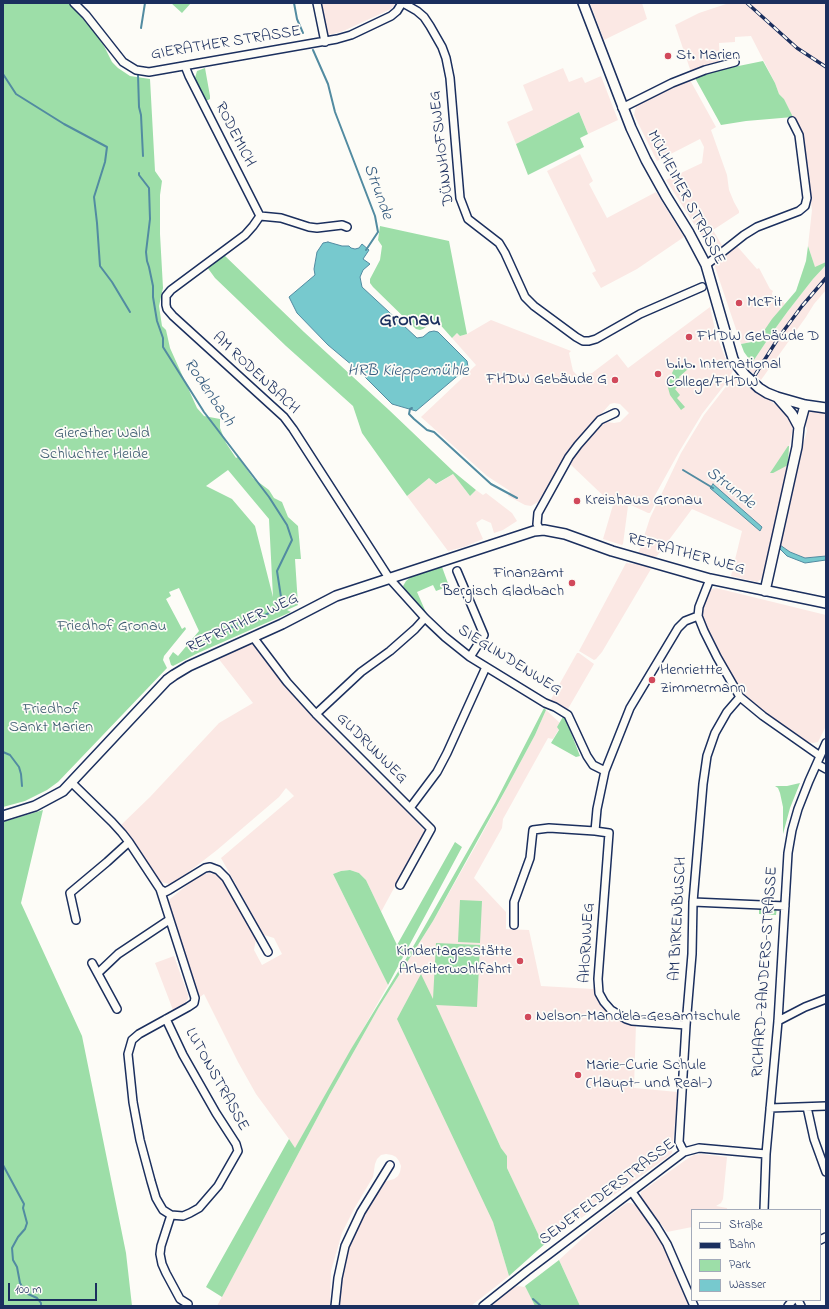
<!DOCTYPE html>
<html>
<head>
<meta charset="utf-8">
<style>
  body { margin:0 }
  #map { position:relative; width:829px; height:1309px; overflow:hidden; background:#fdfcf7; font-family:"Indie Flower",sans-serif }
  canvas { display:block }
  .frame { position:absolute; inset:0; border:4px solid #1b2f5e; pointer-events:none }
  .legend { position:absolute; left:691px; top:1209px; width:130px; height:92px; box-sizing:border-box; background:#fdfcf7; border:1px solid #a3aaba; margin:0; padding:5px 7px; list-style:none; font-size:12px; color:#1b2f5e }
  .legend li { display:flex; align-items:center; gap:8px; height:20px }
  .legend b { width:20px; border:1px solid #a3aaba }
  .scale { position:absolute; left:8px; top:1283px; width:89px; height:18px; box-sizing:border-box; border:2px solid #1b2f5e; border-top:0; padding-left:5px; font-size:12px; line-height:14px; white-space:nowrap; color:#1b2f5e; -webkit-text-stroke:3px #fdfcf7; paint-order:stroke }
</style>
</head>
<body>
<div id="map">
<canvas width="829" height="1309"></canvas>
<div class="frame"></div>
<ul class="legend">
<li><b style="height:5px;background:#fdfcf7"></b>Straße</li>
<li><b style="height:5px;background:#1b2f5e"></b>Bahn</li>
<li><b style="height:11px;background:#9ddea8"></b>Park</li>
<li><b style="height:11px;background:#77c9ce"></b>Wasser</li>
</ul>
<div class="scale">100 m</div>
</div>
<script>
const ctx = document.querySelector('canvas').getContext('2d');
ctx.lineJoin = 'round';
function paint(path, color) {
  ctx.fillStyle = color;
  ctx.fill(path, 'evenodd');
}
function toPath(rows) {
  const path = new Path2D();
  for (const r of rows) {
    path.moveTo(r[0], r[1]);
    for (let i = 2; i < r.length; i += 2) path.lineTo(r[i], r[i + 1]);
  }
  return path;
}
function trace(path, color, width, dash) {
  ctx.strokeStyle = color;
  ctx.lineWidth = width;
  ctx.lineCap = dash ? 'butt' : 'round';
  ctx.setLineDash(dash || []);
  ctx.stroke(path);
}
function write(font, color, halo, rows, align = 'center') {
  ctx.font = font + ' "Indie Flower",sans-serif';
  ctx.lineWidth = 3.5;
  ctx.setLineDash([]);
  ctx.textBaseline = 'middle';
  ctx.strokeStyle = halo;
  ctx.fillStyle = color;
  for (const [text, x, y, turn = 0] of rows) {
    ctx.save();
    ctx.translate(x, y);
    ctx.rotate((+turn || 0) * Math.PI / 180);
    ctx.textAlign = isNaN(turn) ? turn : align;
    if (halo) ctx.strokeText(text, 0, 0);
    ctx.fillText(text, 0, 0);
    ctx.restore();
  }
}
paint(toPath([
  [319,3,396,3,391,9,352,27,341,32,325,36],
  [590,3,642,3,647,19,604,40],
  [726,3,826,3,826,262,815,268,808,246,812,210,802,140,793,117,784,99,779,94,775,83,751,36,735,37,735,42,719,43,720,64,691,72,675,25,699,13,726,4],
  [563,68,569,82,582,77,585,83,601,76,618,120,588,134,579,112,516,144,507,122,533,110,523,85],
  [690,80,716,127,711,130,727,175,729,190,734,202,739,211,739,213,713,230,723,247,719,250,712,249,703,238,666,180,702,163,704,147,700,139,657,161,634,115,636,106,667,90],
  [580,154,593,181,589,184,607,218,656,192,684,237,637,269,601,288,592,273,596,271,547,171],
  [736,245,757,269,759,268,770,289,773,291,772,293,772,295,775,297,778,296,785,304,757,341,741,344,714,264],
  [826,265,826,290,814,304,806,317,761,380,748,369,772,333,788,311,813,279],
  [710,307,716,334,727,362,733,371,726,383,702,414,679,452,653,499,656,502,650,513,648,513,631,505,628,506,623,544,622,545,603,539,613,505,570,464,582,446,603,424,607,422,614,423,620,422,629,413,620,404,614,403,610,404,577,441,538,502,531,506,525,505,508,496,510,491,487,476,421,417,476,365,452,338,457,333,460,336,467,334,491,320,571,351,569,353,573,371,578,376,592,373,617,354,628,368],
  [735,374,741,380,742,378,782,410,790,420,793,427,789,447,787,470,784,490,782,490,763,578,757,582,731,576,742,531,692,509,657,556,653,558,648,568,651,569,602,652,596,659,594,660,579,651,626,563,635,564,650,518,681,453,704,415,728,384],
  [712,485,762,527,760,531,711,488],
  [810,410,826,413,826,556,805,558,790,552,780,545,801,451,807,431,805,423,807,413],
  [453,474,470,496,476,490,483,495,486,493,512,513,517,521,503,530,494,533,491,523,482,519,476,523,483,539,464,547,448,551,407,496,429,478,437,484],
  [716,588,826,615,826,726,818,742,813,743,808,742,773,721,748,700,739,688,702,620,702,615,703,606,709,591,712,589],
  [251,644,254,645,299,698,425,831,381,912,366,880,359,873,350,870,341,871,333,874,388,985,295,1149,289,1139,256,1094,238,1062,204,994,200,997,167,910,168,903,170,899,197,877,208,873,215,874,223,880,256,939,254,950,262,965,282,954,274,938,264,935,221,858,294,796,286,788,279,797,217,850,177,881,169,884,161,882,156,876,155,876,141,851,121,825,150,797,219,723,253,703,218,658],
  [577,653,579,653,594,664,565,714,550,701],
  [546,710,560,723,557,727,559,729,553,739,548,738,503,819,502,828,474,878,506,912,506,929,529,930,541,986,593,989,594,981,596,991,602,1004,608,1012,622,1021,636,1024,634,1088,678,1092,672,1153,669,1156,547,1242,539,1236,525,1207,507,1168,507,1156,501,1148,421,975,509,1276,471,1306,340,1306,341,1280,347,1251,357,1226,383,1182,394,1179,398,1176,400,1172,401,1166,399,1161,396,1157,392,1155,386,1154,381,1155,377,1159,375,1164,373,1177,354,1209,342,1233,331,1271,330,1306,217,1306,330,1094,379,1007,433,921,475,847,535,735],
  [174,956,188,995,188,999,184,1004,173,1010,155,963],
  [701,1154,727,1157,723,1199,721,1203,716,1206,727,1208,727,1210,692,1210,692,1227,667,1232,641,1198,641,1192,687,1159,694,1155],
  [627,1203,631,1203,637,1206,656,1233,663,1245,690,1306,580,1306,559,1260,597,1225],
  [519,1286,524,1287,525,1286,535,1306,491,1306,515,1287]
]), '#fbe8e4');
paint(toPath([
  [3,3,69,3,91,28,103,44,112,62,118,68,130,76,150,79,155,171,162,181,160,195,160,234,163,288,159,306,162,326,166,330,170,348,197,408,204,416,220,419,220,428,226,443,236,458,238,457,253,478,269,490,274,498,282,502,288,517,298,526,301,559,295,559,298,605,287,610,291,612,198,653,173,666,171,665,169,658,173,652,178,656,199,631,179,588,169,592,171,596,166,599,182,629,185,627,186,629,164,656,163,660,167,668,58,782,47,790,25,801,3,807],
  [228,470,269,519,273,597,255,526,232,499,206,486],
  [171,3,191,3,182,13],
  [763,61,775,83,779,94,784,99,793,117,746,121,721,125,695,78,719,70],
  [205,68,210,96,210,99,206,101,195,78,197,71],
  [579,112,588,134,580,138,584,147,528,175,516,144],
  [380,226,449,241,467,334,460,336,457,333,452,338,436,320,423,329,420,330,416,329,373,287,370,283,370,279,380,260,382,246,378,240],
  [808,246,815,267,826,262,826,265,813,279,788,311,772,333,752,363,744,352,741,344,757,341,772,319,796,291,806,261],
  [224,255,304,332,389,410,454,472,476,490,470,496,453,474,436,484,429,478,407,496,362,433,353,406,286,346,215,278,207,267],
  [683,363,688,369,679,377,680,379,676,383,679,386,675,389,680,395,677,398,685,407,681,410,670,395,667,384,669,381,670,376,672,378,674,377,672,373,674,369],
  [788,446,789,446,788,465,773,473,770,473],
  [442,567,449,586,436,591,433,585,417,592,428,617,405,591,403,586,406,581,411,577],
  [544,708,546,710,535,735,506,789,433,921,379,1007,330,1094,222,1297,206,1287,289,1139,295,1148,351,1049,410,952,495,803],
  [564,715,580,756,576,757,551,743,559,730,557,727],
  [800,783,790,808,783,834,783,807,780,793,778,788,775,786,787,786],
  [43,810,21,903,82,1036,126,1253,132,1306,3,1306,3,822],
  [455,842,462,847,388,985,333,874,341,871,350,870,359,873,366,880,397,945],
  [460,900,482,901,480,943,458,942],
  [759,906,777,907,776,915,759,914],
  [436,943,480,945,477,1007,436,1005,501,1148,507,1156,507,1168,539,1236,547,1242,509,1276,493,1222,397,1019,421,974,433,999],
  [559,1260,580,1306,535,1306,525,1286]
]), '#9ddea8');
const water = toPath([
  [328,242,342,246,349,246,351,248,355,249,359,248,362,244,369,250,363,259,370,264,363,270,360,277,362,287,417,338,423,337,429,332,434,331,438,332,467,361,468,367,416,411,392,404,359,371,328,345,297,313,289,297,315,275,314,269,317,252,323,243,328,242],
  [713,484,762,527,760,531,710,488,713,484],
  [780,545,790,552,805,558,826,556,826,560,805,563,787,556,778,547,780,545]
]);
paint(water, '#77c9ce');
trace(water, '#528ba1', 1);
trace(toPath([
  [294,3,297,19,303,33],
  [141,28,145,3],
  [313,50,328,84,335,112,375,216,378,232,366,250],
  [3,74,16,94,64,124,107,147,105,162,94,197,97,223,100,266,112,282,130,312],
  [138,75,139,107,141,115,143,156],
  [139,173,139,175,149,188,150,219,146,252,147,261,149,267,153,286,153,297,157,321,163,338,163,347,204,412,269,497,287,525,292,540,277,571,281,597,279,605,277,608],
  [412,408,410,409,409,414,414,419,427,430,434,432,491,484,517,498],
  [683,470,713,488],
  [223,635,229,628,253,621,273,611],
  [3,752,10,755,19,767,21,774,22,786],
  [3,1165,24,1204,23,1208,27,1223,25,1229,18,1237,12,1248,13,1260,17,1267,20,1283,24,1290,28,1294,37,1298,41,1303,41,1306],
  [533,1299,541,1306]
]), '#528ba1', 2);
const minor = toPath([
  [74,3,86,15,123,62,136,70,149,72,337,39,351,35,391,16,397,11,402,3],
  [317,3,325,42],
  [403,3,417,11,424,17,430,26,442,47,446,58,450,78,460,198,468,219,499,243,505,253,525,297,534,306,576,337,583,341,589,341,596,339,640,314,702,287],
  [185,66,189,76,260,216],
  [622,108,672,83,705,70,735,62],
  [260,216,253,226,245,235,171,290,166,296,166,305,167,309,173,316,284,417,293,429,389,578,425,618,445,637,470,657,545,703,555,707,568,715,587,756,593,765,605,771],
  [260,216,281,218,309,227,317,228,342,225,347,227],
  [706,265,744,235,757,227,799,211,805,206,807,198,799,135,792,121],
  [540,530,537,524,538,513,569,457,578,445,600,420,615,413],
  [457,571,484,635,470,657],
  [710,579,699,607,698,616,704,631,717,657,740,697,763,716,820,756],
  [253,637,287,682,316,714,431,829,400,885],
  [316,714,361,672,390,651,415,629,425,618],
  [817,764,826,769],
  [71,782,112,822,122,833,129,842,160,889,195,998,194,1003,188,1007,139,1034,132,1040,128,1054,133,1102,140,1140,151,1181,156,1198,160,1205,163,1210,171,1215,161,1246,160,1254,162,1264,166,1273,180,1299,188,1304],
  [410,808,437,772,447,753,486,667],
  [160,889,165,892,169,890,205,868,210,867,218,870,226,878,268,952],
  [693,902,785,906],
  [76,920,70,893,107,862,129,842],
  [514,925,514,902,530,858,533,830,549,828,595,831],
  [92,963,117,1009],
  [98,973,118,954,169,920],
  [166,1019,183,1055,216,1113,236,1144,238,1151,218,1186,199,1208,190,1213,183,1216,171,1215],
  [778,1021,805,1007,826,999],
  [686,1025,632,1021,626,1019,611,1010,604,1002,599,993,598,979,609,833,595,831,597,809,605,771,630,708,678,628,685,621,698,616],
  [807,1107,814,1139,826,1172],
  [770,1108,826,1106],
  [684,1152,679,1142,686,1025,692,954,693,902,703,784,707,756,715,733,727,712,740,697],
  [632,1192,656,1226,667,1244,694,1306],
  [764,1210,766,1154,778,1021,788,853,792,830,798,809,809,781,826,743],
  [820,1240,826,1237],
  [798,1300,801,1306],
  [335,1306,338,1278,345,1246,361,1212,390,1165],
  [483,1306,527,1271,684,1152,699,1148,766,1154],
  [788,1306,793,1300]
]);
const major = toPath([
  [583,3,631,128,646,160,666,196,689,233,706,265,733,359,736,364,745,375,759,388,767,393,777,397,805,405,826,408],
  [778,398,792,414,799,427],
  [765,591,797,447,799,427,805,405],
  [3,816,35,806,63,791,167,680,174,675,189,666,282,624,336,596,534,531,544,530,565,534,612,551,710,579,826,603]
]);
trace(minor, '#1b2f5e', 10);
trace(major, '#1b2f5e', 12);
trace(minor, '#fdfcf7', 7);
trace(major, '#fdfcf7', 9);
const rail = toPath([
  [747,3,797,48,826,67],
  [755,375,779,337,802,306,826,278]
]);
trace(rail, '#1b2f5e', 3.5);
trace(rail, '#fdfcf7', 2, [6]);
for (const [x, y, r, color] of [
  [668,56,4,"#d1495b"],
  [739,303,4,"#d1495b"],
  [689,337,4,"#d1495b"],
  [658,374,4,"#d1495b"],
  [615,380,4,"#d1495b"],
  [577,501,4,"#d1495b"],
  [572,583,4,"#d1495b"],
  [652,680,4,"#d1495b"],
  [520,961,4,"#d1495b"],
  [528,1017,4,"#d1495b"],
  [578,1075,4,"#d1495b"]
]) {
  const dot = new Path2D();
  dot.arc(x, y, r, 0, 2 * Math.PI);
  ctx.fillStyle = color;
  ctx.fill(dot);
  trace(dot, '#fdfcf7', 1.5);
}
write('16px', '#1b2f5e', '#fdfcf7', [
  ["GIERATHER STRASSE",226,44,-9],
  ["RODEMICH",234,135,63],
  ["DÜNNHOFSWEG",443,148,-97],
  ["MÜLHEIMER STRASSE",685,198,62],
  ["AM RODENBACH",255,374,43],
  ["REFRATHER WEG",686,555,15],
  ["REFRATHER WEG",243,624,-25],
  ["SIEGLINDENWEG",509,661,32],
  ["GUDRUNWEG",371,749,45],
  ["AM BIRKENBUSCH",679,919,-87],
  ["AHORNWEG",588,943,-87],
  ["RICHARD-ZANDERS-STRASSE",766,972,-86],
  ["LUTONSTRASSE",216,1080,61],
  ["SENEFELDERSTRASSE",608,1193,-37]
]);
write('16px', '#1b2f5e', '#fdfcf7', [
  ["St. Marien",676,56],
  ["McFit",747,303],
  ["FHDW Gebäude D",697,337],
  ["b.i.b. International",666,365],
  ["College/FHDW",666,383],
  ["FHDW Gebäude G",607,380,"right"],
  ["Kreishaus Gronau",585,501],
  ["Finanzamt",564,574,"right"],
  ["Bergisch Gladbach",564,592,"right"],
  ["Henriettte",660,671],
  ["Zimmermann",660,689],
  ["Kindertagesstätte",512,952,"right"],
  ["Arbeiterwohlfahrt",512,970,"right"],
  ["Nelson-Mandela-Gesamtschule",536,1017],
  ["Marie-Curie Schule",586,1066],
  ["(Haupt- und Real-)",586,1084]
], 'left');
write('16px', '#3c5b70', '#fdfcf7', [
  ["Gierather Wald",102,434],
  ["Schluchter Heide",94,455],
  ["Friedhof Gronau",112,627],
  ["Friedhof",51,710],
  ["Sankt Marien",51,728]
]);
write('italic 17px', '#375d80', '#fdfcf7', [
  ["Strunde",377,192,70],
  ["HRB Kieppemühle",408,372],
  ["Rodenbach",208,393,56],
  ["Strunde",730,489,38]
]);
write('bold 20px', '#1b2f5e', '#fdfcf7', [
  ["Gronau",410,322]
]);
</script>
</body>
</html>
